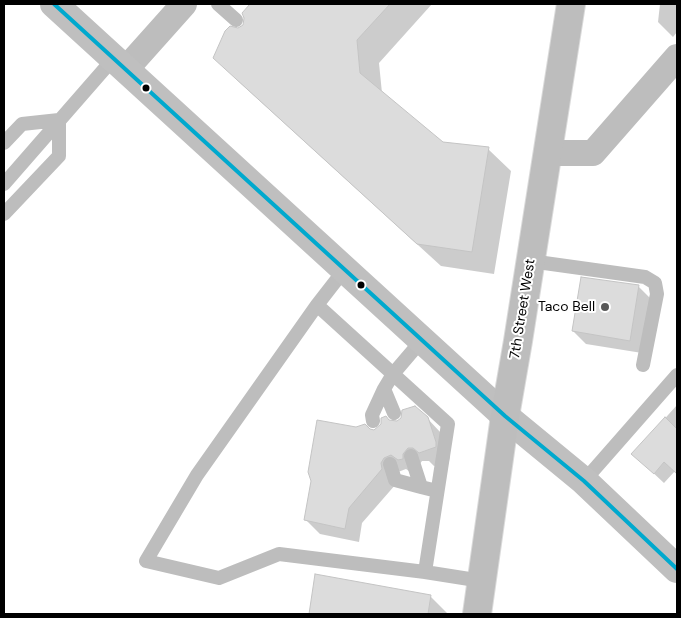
<!DOCTYPE html>
<html>
<head>
<meta charset="utf-8">
<style>
  body { margin:0 }
  #map { position:relative; width:681px; height:618px; overflow:hidden; background:#fff; font-family:"DM Sans",sans-serif }
  canvas { display:block }
  .frame { position:absolute; inset:0; border:5px solid #000; pointer-events:none }
</style>
</head>
<body>
<div id="map">
<canvas width="681" height="618"></canvas>
<div class="frame"></div>
</div>
<script>
const ctx = document.querySelector('canvas').getContext('2d');
ctx.lineJoin = 'round';
function paint(path, color) {
  ctx.fillStyle = color;
  ctx.fill(path, 'evenodd');
}
function toPath(rows) {
  const path = new Path2D();
  for (const r of rows) {
    path.moveTo(r[0], r[1]);
    for (let i = 2; i < r.length; i += 2) path.lineTo(r[i], r[i + 1]);
  }
  return path;
}
function trace(path, color, width, dash) {
  ctx.strokeStyle = color;
  ctx.lineWidth = width;
  ctx.lineCap = dash ? 'butt' : 'round';
  ctx.setLineDash(dash || []);
  ctx.stroke(path);
}
function write(font, color, halo, rows, align = 'center') {
  ctx.font = font + ' "DM Sans",sans-serif';
  ctx.lineWidth = 4;
  ctx.setLineDash([]);
  ctx.textBaseline = 'middle';
  ctx.strokeStyle = halo;
  ctx.fillStyle = color;
  for (const [text, x, y, turn = 0] of rows) {
    ctx.save();
    ctx.translate(x, y);
    ctx.rotate((+turn || 0) * Math.PI / 180);
    ctx.textAlign = isNaN(turn) ? turn : align;
    if (halo) ctx.strokeText(text, 0, 0);
    ctx.fillText(text, 0, 0);
    ctx.restore();
  }
}
paint(toPath([
  [248,4,432,4,379,63,382,93,442,143,488,149,511,171,494,274,441,266,237,80,238,30,244,26,249,7],
  [660,4,677,4,677,32,673,37,658,22],
  [638,286,651,299,642,353,586,344,573,331],
  [677,405,677,473,675,471,664,483,633,454],
  [427,418,441,433,450,457,449,461,434,466,429,461,422,461,413,474,406,469,398,472,396,484,362,523,359,542,320,534,306,520,370,430,374,431,389,421,397,422],
  [316,576,430,596,448,614,310,614]
]), '#0003');
const building = toPath([
  [250,4,390,4,357,40,360,73,443,142,489,147,472,252,417,244,213,58,225,31,230,26,238,28,243,25,244,18,242,13,250,4],
  [581,277,639,285,630,341,572,331,581,277],
  [415,406,428,417,436,442,436,447,419,453,413,448,408,448,403,454,403,459,398,460,391,455,384,458,381,463,382,469,349,508,345,529,304,520,311,481,308,472,317,420,356,427,365,424,370,429,374,430,381,424,381,418,386,416,389,420,397,421,401,418,402,410,415,406],
  [665,417,677,429,677,474,664,462,654,474,631,454,665,417],
  [315,574,431,595,428,614,309,614,315,574]
]);
paint(building, '#dcdcdc');
trace(building, '#c4c4c4', 1);
const primary = toPath([
  [477,614,505,416,518,341,571,4]
]);
trace(primary, '#dbdbdb', 30);
trace(toPath([
  [218,4,236,20],
  [4,143,22,124,59,120,59,156,4,214],
  [4,184,114,58],
  [530,261,645,277,655,283,657,294,643,365],
  [345,269,317,305,197,475,146,561,219,578,279,554,425,572],
  [317,305,448,424,425,572,482,581],
  [394,413,384,389,393,374,422,340],
  [373,421,372,415,384,389],
  [411,456,421,487,437,491],
  [390,464,395,480,421,487],
  [584,481,677,375]
]), '#bdbdbd', 14);
trace(toPath([
  [126,69,184,4],
  [548,153,593,153,677,57]
]), '#bdbdbd', 26);
trace(toPath([
  [54,4,505,416,584,481,677,569]
]), '#bfbfbf', 28);
trace(primary, '#bdbdbd', 28);
trace(toPath([
  [54,4,505,416,584,481,677,569]
]), '#00a9ce', 4);
for (const [x, y, r, color] of [
  [146,88,4.5,"#000"],
  [361,285,4.5,"#000"],
  [605,307,5,"#595959"]
]) {
  const dot = new Path2D();
  dot.arc(x, y, r, 0, 2 * Math.PI);
  ctx.fillStyle = color;
  ctx.fill(dot);
  trace(dot, '#fff', 2);
}
write('14px', '#000', '#fff', [
  ["Taco Bell",595,307]
], 'right');
write('14px', '#000', '#fff', [
  ["7th Street West",523,309,-81]
]);
</script>
</body>
</html>
